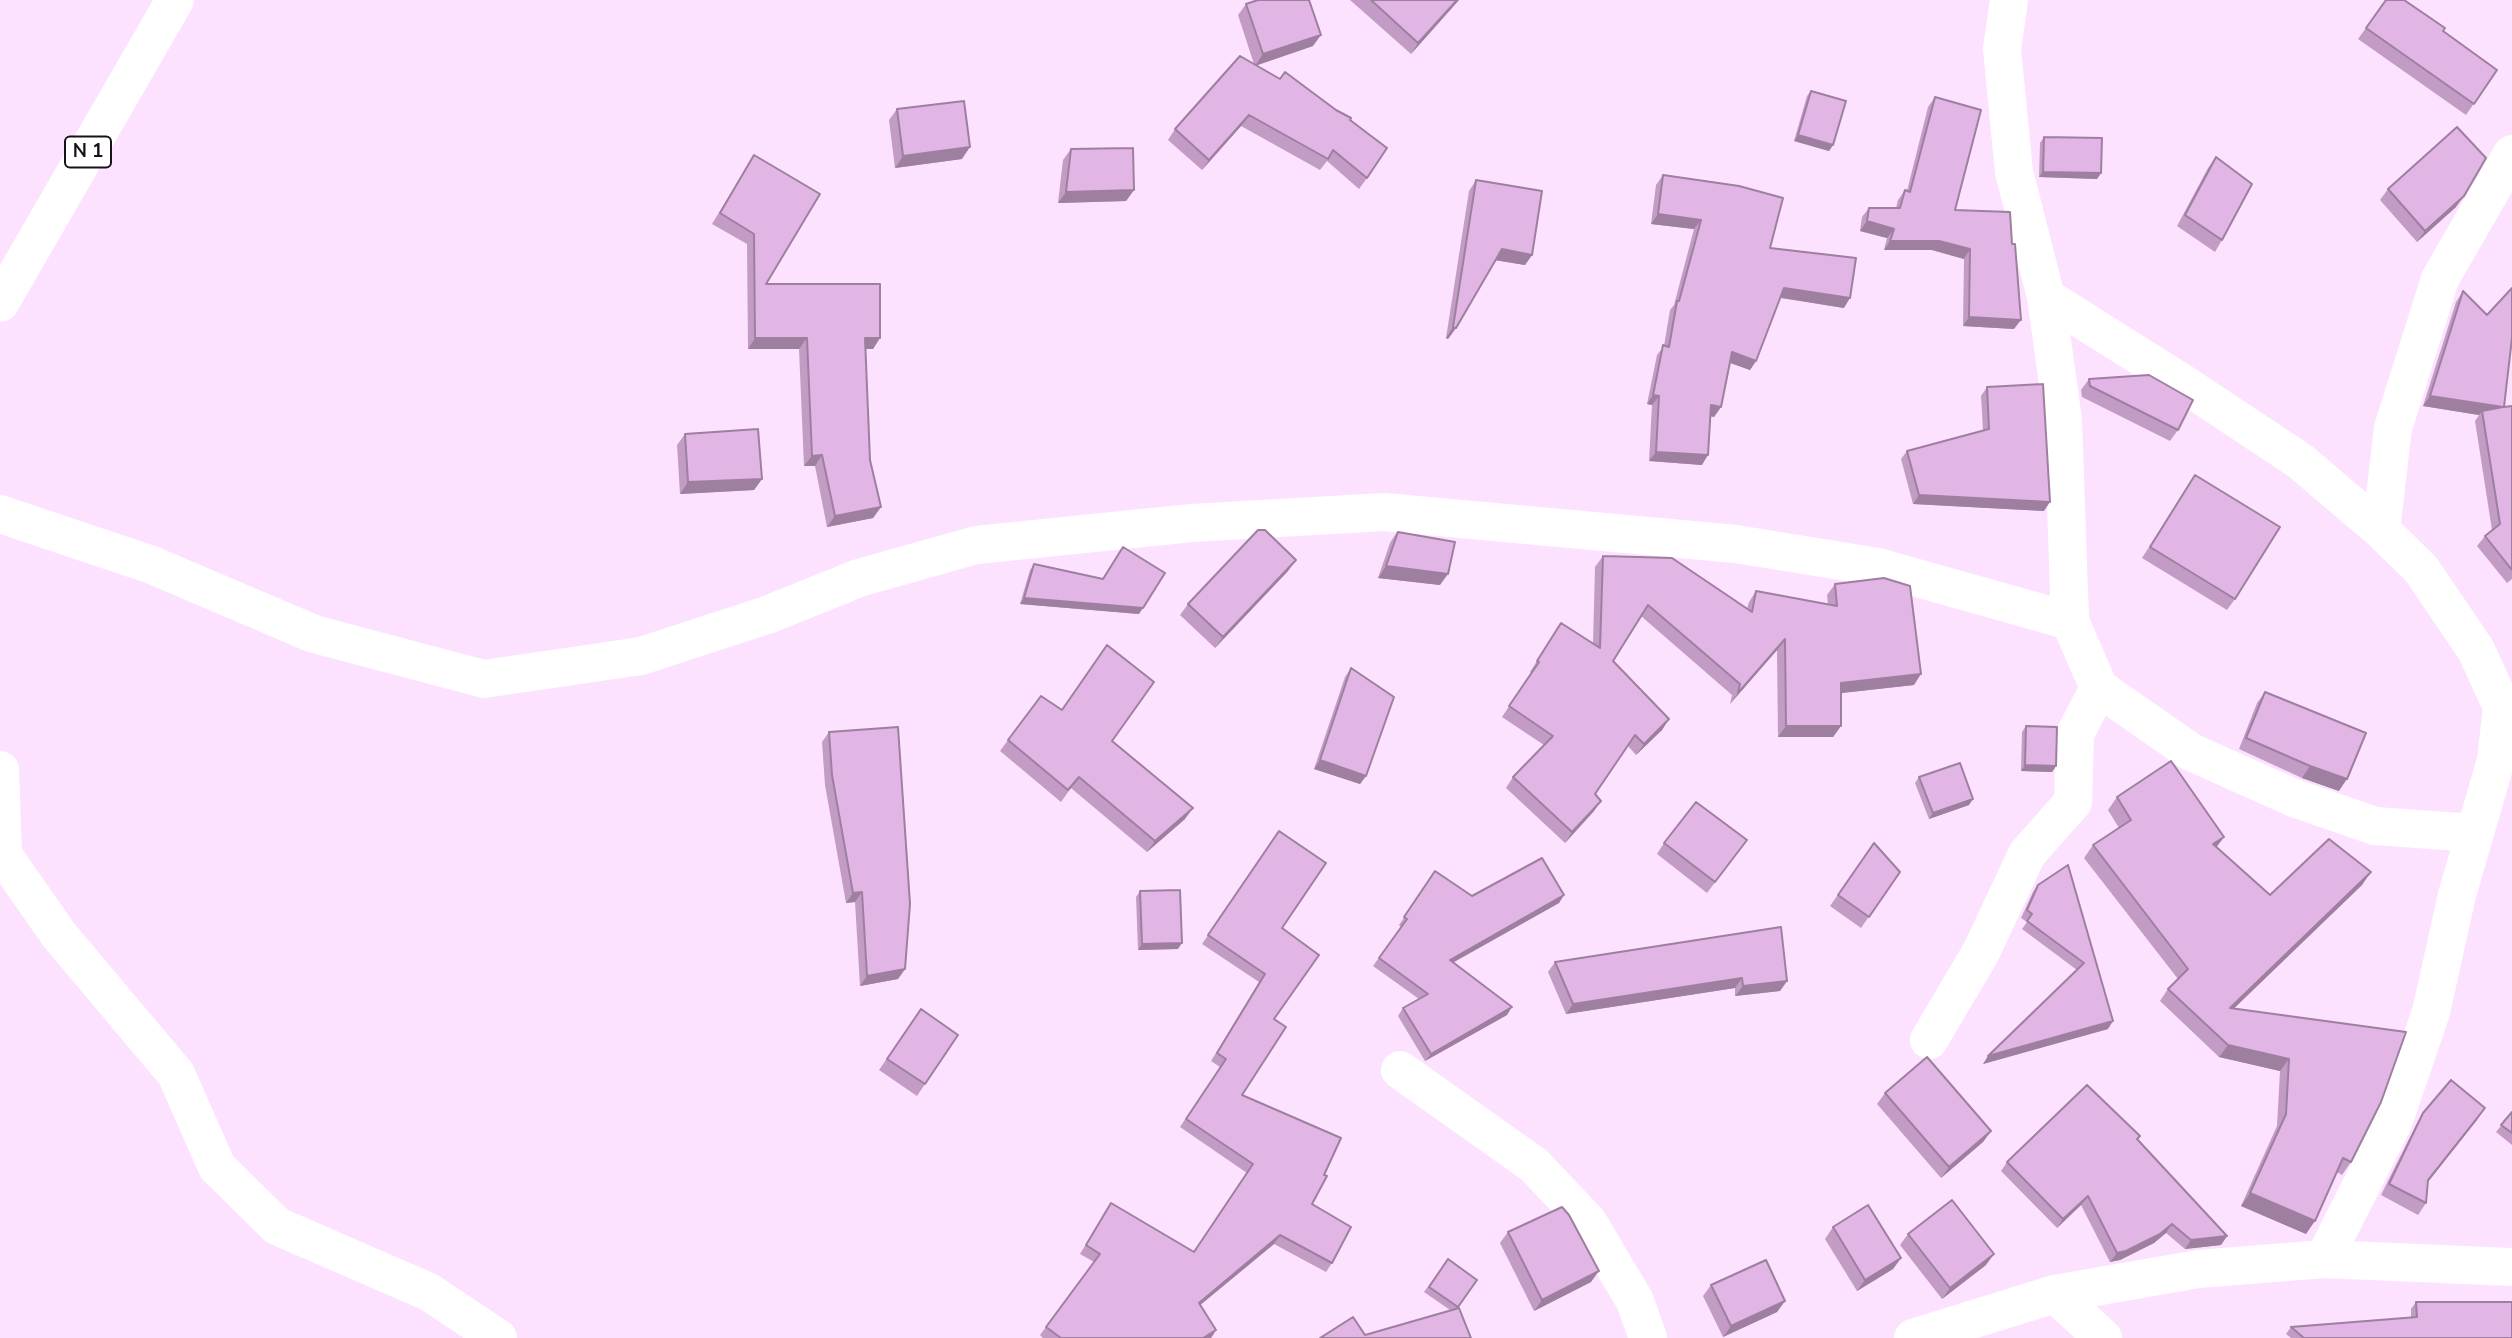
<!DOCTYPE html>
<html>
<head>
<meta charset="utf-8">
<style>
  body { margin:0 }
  canvas { display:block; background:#fce2fe }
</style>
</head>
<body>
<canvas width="2512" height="1338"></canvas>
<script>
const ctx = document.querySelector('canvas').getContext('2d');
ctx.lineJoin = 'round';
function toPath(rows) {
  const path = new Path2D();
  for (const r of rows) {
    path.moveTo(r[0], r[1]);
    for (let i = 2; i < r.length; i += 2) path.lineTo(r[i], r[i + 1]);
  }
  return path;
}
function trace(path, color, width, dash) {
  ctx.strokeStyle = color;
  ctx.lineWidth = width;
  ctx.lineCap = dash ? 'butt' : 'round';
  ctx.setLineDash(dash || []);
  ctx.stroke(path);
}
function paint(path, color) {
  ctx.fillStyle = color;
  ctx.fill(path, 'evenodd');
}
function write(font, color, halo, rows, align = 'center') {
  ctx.font = font + ' "Nunito Sans",sans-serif';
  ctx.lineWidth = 5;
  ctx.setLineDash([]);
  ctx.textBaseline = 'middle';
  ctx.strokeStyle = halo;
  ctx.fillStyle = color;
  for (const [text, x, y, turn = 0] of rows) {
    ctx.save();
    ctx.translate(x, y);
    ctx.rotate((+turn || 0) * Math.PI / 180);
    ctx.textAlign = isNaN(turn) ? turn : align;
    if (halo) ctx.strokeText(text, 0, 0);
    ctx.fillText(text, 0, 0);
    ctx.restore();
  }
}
trace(toPath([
  [2009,0,2002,49,2014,172,2046,297,2063,420,2070,621,2099,688,2191,752,2294,798,2375,826,2474,833],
  [2046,297,2187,386,2300,461,2381,530,2421,569,2476,650,2502,707,2496,760,2457,895,2431,1012,2393,1123,2324,1259],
  [0,514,152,565,314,634,484,679,641,656,767,615,859,578,976,545,1192,523,1384,512,1736,544,1878,567,2070,621],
  [2381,530,2393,428,2440,279,2512,154],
  [0,770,3,855,0,864],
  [3,855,59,935,176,1074,217,1167,277,1226,429,1292,498,1338],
  [1929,1040,1981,952,2027,854,2073,802,2075,734,2099,688],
  [1400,1070,1534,1165,1588,1222,1635,1301,1648,1338],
  [2055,1294,2103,1338],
  [1913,1338,2055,1294,2198,1269,2324,1259,2512,1267]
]), '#fff', 38);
trace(toPath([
  [0,303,175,0]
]), '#fff', 38);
paint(toPath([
  [1350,0,1459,0,1411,54],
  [2386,0,2443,31,2497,70,2466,115,2358,39],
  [1246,4,1313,46,1256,65,1350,120,1367,178,1359,189,1327,161,1320,170,1241,126,1202,170,1168,140,1175,129,1254,64,1238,15],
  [1811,91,1833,145,1829,151,1794,141,1807,96],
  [1935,97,1955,210,2014,329,1963,326,1964,259,1932,250,1884,250,1887,238,1860,231,1862,217,1869,208,1896,208,1898,200,1905,190,1907,191,1928,107],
  [897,109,962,159,895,168,889,120],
  [2044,137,2101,173,2097,179,2039,177,2040,143],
  [1071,149,1134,190,1126,201,1058,203,1063,160],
  [754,155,766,284,880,338,873,349,865,349,870,460,881,507,873,518,827,527,815,466,804,466,799,349,748,349,747,244,712,224],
  [2216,157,2222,240,2215,252,2177,226,2208,168],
  [1663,175,1770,248,1844,308,1780,298,1756,361,1750,370,1730,363,1721,407,1714,417,1711,416,1702,465,1649,461,1652,405,1647,404,1657,355,1664,346,1670,310,1674,305,1694,229,1651,224,1656,185],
  [1476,180,1532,255,1525,265,1495,260,1456,328,1448,339,1446,338,1469,191],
  [2388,189,2456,207,2417,242,2380,200],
  [2463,291,2511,341,2504,407,2512,406,2512,579,2507,583,2477,546,2485,536,2492,530,2475,421,2479,415,2423,406,2456,302],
  [2089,379,2178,430,2170,441,2082,397,2081,390],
  [1987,387,2044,511,1913,504,1901,459,1907,451,1983,431,1981,396],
  [685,434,762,479,754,490,680,494,677,445],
  [2195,475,2235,599,2227,610,2142,558],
  [1397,532,1440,585,1378,578,1390,543],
  [1603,556,1747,609,1749,602,1756,591,1828,605,1827,595,1835,584,1914,685,1841,693,1841,726,1833,737,1778,737,1777,650,1730,704,1732,695,1641,616,1613,661,1669,719,1662,730,1636,755,1628,746,1595,794,1594,811,1565,843,1506,788,1513,777,1544,745,1502,717,1531,673,1530,672,1561,623,1593,644,1595,567],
  [1034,564,1139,614,1020,604,1030,570],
  [1288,571,1215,648,1180,615,1188,604],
  [1351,668,1366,776,1360,784,1314,769,1345,677],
  [2265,692,2339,791,2302,778,2239,749,2257,703],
  [1062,710,1112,741,1185,819,1147,852,1071,788,1061,802,1000,751,1008,740],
  [2026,726,2056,766,2052,772,2021,771,2022,732],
  [829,732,905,969,898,979,860,986,855,902,846,903,825,785,822,742],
  [1919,777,1969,805,1929,819,1915,783],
  [2117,797,2224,837,2216,847,2270,895,2362,885,2233,1009,2406,1032,2351,1162,2342,1175,2337,1172,2306,1234,2241,1206,2277,1126,2280,1071,2219,1057,2160,1001,2168,989,2178,979,2084,858,2093,845,2119,828,2108,810],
  [1279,831,1282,928,1274,1019,1242,1095,1312,1204,1332,1263,1326,1272,1274,1244,1200,1305,1216,1330,1211,1338,1043,1338,1040,1335,1094,1262,1080,1254,1111,1203,1194,1252,1247,1173,1180,1127,1220,1067,1211,1061,1259,982,1202,944],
  [1747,840,1707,893,1657,854,1664,843],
  [1874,843,1900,872,1861,928,1830,906],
  [2068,865,2108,1029,1983,1064,2077,970,2022,929,2027,922,2021,918,2033,892,2038,885],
  [1435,871,1472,896,1564,895,1559,903,1454,962,1507,1015,1425,1061,1398,1016,1403,1008,1419,999,1373,966,1401,927,1399,925],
  [1140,891,1178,949,1138,950,1136,897],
  [1555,962,1787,981,1780,991,1735,996,1735,988,1566,1014,1548,972],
  [921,1009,958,1035,917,1096,879,1070],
  [1885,1093,1991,1131,1983,1142,1941,1178,1877,1104],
  [2512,1112,2512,1145,2496,1132],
  [2423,1113,2477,1120,2428,1182,2426,1203,2418,1215,2381,1195,2416,1125],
  [2137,1139,2227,1236,2221,1245,2185,1249,2166,1233,2154,1243,2120,1260,2110,1262,2081,1205,2057,1228,2001,1171,2007,1162],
  [1833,1227,1901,1258,1893,1269,1857,1291,1825,1239],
  [1508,1232,1591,1282,1534,1311,1500,1243],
  [1908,1234,1986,1265,1942,1299,1900,1245],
  [1448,1259,1477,1280,1457,1308,1450,1310,1424,1292],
  [1711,1285,1785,1301,1777,1312,1723,1337,1703,1296],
  [2416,1302,2512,1338,2291,1338,2286,1334,2291,1327,2411,1318,2411,1309]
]), '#c29cc4');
paint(toPath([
  [1457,0,1459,0,1411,54,1418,43],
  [1321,35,1313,46,1255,66,1263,54],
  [1249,115,1241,126,1202,170,1209,160],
  [1798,135,1833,145,1829,151,1794,141],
  [970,147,962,159,895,168,903,156],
  [2043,172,2101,173,2097,179,2039,177],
  [1134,190,1126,201,1058,203,1066,192],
  [2464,196,2456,207,2417,242,2425,231],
  [1658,214,1701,220,1694,229,1651,224],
  [1867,221,1894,229,1887,238,1860,231],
  [1890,241,1939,241,1970,249,1964,259,1932,250,1884,250],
  [1502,249,1532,255,1525,265,1494,260],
  [1784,288,1850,298,1844,308,1777,297],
  [1969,317,2021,320,2014,329,1963,326],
  [1453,327,1456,328,1448,339,1446,338],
  [755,338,807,338,799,349,748,349],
  [865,338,880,338,873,349,857,349],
  [1732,352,1756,361,1750,370,1725,361],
  [1653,395,1659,396,1652,405,1647,404],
  [2430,396,2503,407,2482,411,2479,415,2423,406],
  [1711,405,1721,407,1714,417,1704,415],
  [1656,452,1708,455,1702,465,1649,461],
  [822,455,815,466,804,466,812,456],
  [762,479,754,490,680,494,688,482],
  [1919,495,2050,502,2044,511,1913,504],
  [881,507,873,518,827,527,835,516],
  [1296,560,1288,571,1215,648,1223,637],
  [1386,566,1448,574,1440,585,1378,578],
  [1024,598,1143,608,1139,614,1020,604],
  [1785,639,1777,650,1730,704,1738,693],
  [1921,674,1914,685,1833,694,1841,683],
  [1669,719,1662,730,1636,755,1644,744],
  [1786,726,1841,726,1833,737,1778,737],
  [1320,760,1366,776,1360,784,1314,769],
  [2025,765,2056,766,2052,772,2021,771],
  [2310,766,2347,779,2339,791,2302,778],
  [1973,799,1969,805,1929,819,1933,813],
  [1601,801,1594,811,1565,843,1572,832],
  [1193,808,1185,819,1147,852,1155,841],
  [2224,837,2215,849,2213,844],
  [2371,872,2362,885,2221,1021,2230,1008],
  [862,892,855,902,846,903,853,893],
  [1564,895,1559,903,1445,967,1450,960],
  [1182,943,1178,949,1138,950,1142,944],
  [905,969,898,979,860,986,867,976],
  [1742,978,1735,988,1566,1014,1573,1004],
  [1787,981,1780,991,1735,996,1743,986],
  [1512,1007,1507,1015,1425,1061,1431,1054],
  [2113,1021,2108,1029,1983,1064,1988,1056],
  [2228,1045,2289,1059,2280,1071,2219,1057],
  [2485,1108,2477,1120,2420,1192,2428,1180],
  [1991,1131,1983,1142,1941,1178,1949,1167],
  [2250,1193,2315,1221,2306,1234,2241,1206],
  [2088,1196,2081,1205,2057,1228,2063,1219],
  [2172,1224,2166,1233,2154,1243,2120,1260,2110,1262,2117,1253],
  [1280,1235,1274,1244,1193,1311,1199,1303],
  [2227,1236,2221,1245,2185,1249,2191,1240],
  [1994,1254,1986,1265,1942,1299,1950,1288],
  [1901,1258,1893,1269,1857,1291,1865,1280],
  [1599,1271,1591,1282,1534,1311,1542,1300],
  [1785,1301,1777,1312,1723,1337,1731,1326],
  [1216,1330,1211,1338,1203,1338]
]), '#9e7fa0');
const building = toPath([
  [1258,0,1309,0,1321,35,1263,54,1246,4,1258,0],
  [1371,0,1457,0,1418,43,1371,0],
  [2386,0,2404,0,2445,28,2443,31,2497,70,2474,104,2366,28,2386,0],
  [1240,56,1280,79,1285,72,1336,110,1351,118,1350,120,1387,148,1367,178,1333,150,1328,159,1249,115,1209,160,1175,129,1240,56],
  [1811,91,1846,101,1833,145,1798,135,1811,91],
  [1935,97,1981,110,1955,210,2010,212,2012,244,2015,244,2021,320,1969,317,1970,249,1939,241,1890,241,1894,229,1867,221,1869,208,1900,208,1905,190,1910,192,1935,97],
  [964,101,970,147,903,156,897,109,964,101],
  [2457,127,2486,158,2464,196,2425,231,2388,189,2457,127],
  [2044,137,2102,138,2101,173,2043,172,2044,137],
  [1133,148,1134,190,1066,192,1071,149,1133,148],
  [754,155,820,194,766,284,880,284,880,338,865,338,870,460,881,507,835,516,822,455,812,456,807,338,755,338,754,234,720,213,754,155],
  [2216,157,2252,184,2222,240,2185,215,2216,157],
  [1663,175,1739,186,1783,198,1770,248,1856,258,1850,298,1784,288,1756,361,1732,352,1721,407,1711,405,1708,455,1656,452,1659,396,1653,395,1663,345,1669,347,1677,301,1679,301,1701,220,1658,214,1663,175],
  [1476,180,1542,191,1532,255,1502,249,1456,328,1453,327,1476,180],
  [2512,288,2512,338,2504,407,2512,406,2512,570,2485,536,2500,524,2482,411,2503,407,2430,396,2463,291,2487,315,2512,288],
  [2149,375,2193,400,2178,430,2090,386,2089,379,2149,375],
  [2043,384,2050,502,1919,495,1907,451,1989,429,1987,387,2043,384],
  [758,429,762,479,688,482,685,434,758,429],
  [2195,475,2280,527,2235,599,2150,547,2195,475],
  [1258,530,1265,530,1296,560,1223,637,1188,604,1258,530],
  [1398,532,1455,542,1448,574,1386,566,1398,532],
  [1123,547,1165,573,1143,608,1024,598,1034,564,1103,579,1123,547],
  [1603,556,1672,558,1752,612,1756,591,1837,606,1835,584,1884,578,1910,586,1921,674,1841,683,1841,726,1786,726,1785,639,1738,693,1740,684,1648,605,1613,661,1669,719,1644,744,1635,735,1595,794,1601,801,1572,832,1513,777,1553,736,1509,706,1539,662,1537,661,1561,623,1600,648,1603,556],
  [1107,645,1154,682,1112,741,1193,808,1155,841,1079,777,1068,790,1008,740,1041,696,1062,710,1107,645],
  [1351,668,1394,697,1366,776,1320,760,1351,668],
  [2265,692,2366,733,2347,779,2310,766,2246,738,2265,692],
  [2026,726,2057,727,2056,766,2025,765,2026,726],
  [898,727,910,904,905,969,867,976,862,892,853,893,832,775,829,732,898,727],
  [2171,761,2224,837,2213,844,2270,895,2329,839,2371,872,2230,1008,2406,1032,2381,1102,2351,1162,2343,1158,2315,1221,2250,1193,2286,1114,2289,1059,2228,1045,2168,989,2188,969,2093,845,2131,820,2117,797,2171,761],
  [1960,763,1973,799,1933,813,1919,777,1960,763],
  [1696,802,1747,840,1715,882,1664,843,1696,802],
  [1279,831,1326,863,1282,928,1319,955,1274,1019,1286,1027,1242,1095,1341,1138,1324,1175,1327,1176,1312,1204,1351,1227,1332,1263,1280,1235,1199,1303,1216,1330,1203,1338,1061,1338,1046,1327,1100,1254,1086,1245,1111,1203,1194,1252,1253,1164,1186,1119,1226,1059,1217,1053,1265,974,1208,935,1279,831],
  [1874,843,1900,872,1869,917,1838,895,1874,843],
  [1542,858,1564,895,1450,960,1512,1007,1431,1054,1403,1008,1428,994,1379,958,1407,919,1404,917,1435,871,1472,896,1542,858],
  [2068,865,2113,1021,1988,1056,2084,963,2027,921,2032,914,2027,910,2038,885,2068,865],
  [1180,890,1182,943,1142,944,1140,891,1180,890],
  [1781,927,1787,981,1743,986,1742,978,1573,1004,1555,962,1781,927],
  [921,1009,958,1035,925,1084,887,1059,921,1009],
  [1927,1057,1991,1131,1949,1167,1885,1093,1927,1057],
  [2451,1080,2485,1108,2428,1180,2426,1203,2389,1184,2423,1113,2451,1080],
  [2087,1085,2140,1136,2137,1139,2227,1236,2191,1240,2172,1224,2160,1234,2126,1251,2117,1253,2088,1196,2063,1219,2007,1162,2087,1085],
  [2512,1112,2512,1133,2501,1125,2512,1112],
  [1952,1200,1994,1254,1950,1288,1908,1234,1952,1200],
  [1868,1205,1901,1258,1865,1280,1833,1227,1868,1205],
  [1562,1207,1569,1215,1599,1271,1542,1300,1508,1232,1562,1207],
  [1448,1259,1477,1280,1458,1307,1429,1287,1448,1259],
  [1766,1260,1785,1301,1731,1326,1711,1285,1766,1260],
  [2416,1302,2512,1302,2512,1338,2304,1338,2291,1327,2417,1317,2416,1302],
  [1459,1308,1471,1338,1320,1338,1353,1317,1365,1335,1459,1308]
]);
paint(building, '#e1b5e4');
trace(building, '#9e7fa0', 2);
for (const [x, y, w] of [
  [88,152,46]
]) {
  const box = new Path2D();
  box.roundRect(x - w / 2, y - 15.5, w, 31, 5);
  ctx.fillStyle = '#fff';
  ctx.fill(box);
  trace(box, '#19111a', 2);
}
write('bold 19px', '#19111a', null, [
  ["N 1",88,152]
]);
</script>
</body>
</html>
